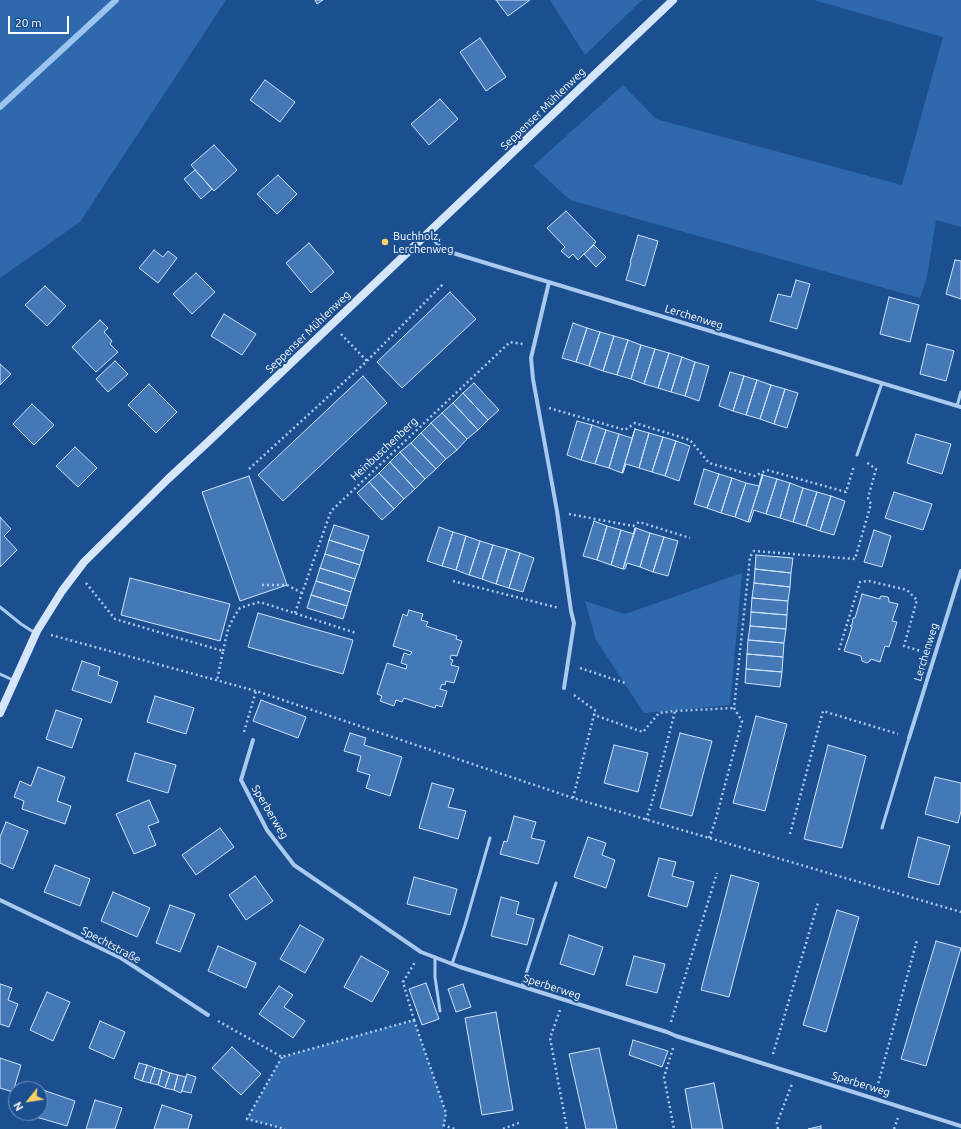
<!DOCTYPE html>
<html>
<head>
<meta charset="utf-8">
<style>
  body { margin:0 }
  #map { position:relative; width:961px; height:1129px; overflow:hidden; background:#1b4f8f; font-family:Ubuntu,sans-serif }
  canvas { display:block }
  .north { position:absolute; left:8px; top:1081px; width:40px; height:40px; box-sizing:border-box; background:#1b4f8f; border:1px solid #7695bc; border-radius:50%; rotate:240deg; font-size:11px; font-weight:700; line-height:16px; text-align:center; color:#fff }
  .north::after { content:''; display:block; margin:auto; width:14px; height:18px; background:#ffd166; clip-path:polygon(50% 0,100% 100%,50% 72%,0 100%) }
  .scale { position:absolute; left:8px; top:16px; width:61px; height:18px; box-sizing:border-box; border:2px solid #fff; border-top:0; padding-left:5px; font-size:12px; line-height:14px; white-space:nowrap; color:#fff; -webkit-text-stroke:3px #1b4f8f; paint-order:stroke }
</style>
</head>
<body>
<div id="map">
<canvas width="961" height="1129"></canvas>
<div class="north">N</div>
<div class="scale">20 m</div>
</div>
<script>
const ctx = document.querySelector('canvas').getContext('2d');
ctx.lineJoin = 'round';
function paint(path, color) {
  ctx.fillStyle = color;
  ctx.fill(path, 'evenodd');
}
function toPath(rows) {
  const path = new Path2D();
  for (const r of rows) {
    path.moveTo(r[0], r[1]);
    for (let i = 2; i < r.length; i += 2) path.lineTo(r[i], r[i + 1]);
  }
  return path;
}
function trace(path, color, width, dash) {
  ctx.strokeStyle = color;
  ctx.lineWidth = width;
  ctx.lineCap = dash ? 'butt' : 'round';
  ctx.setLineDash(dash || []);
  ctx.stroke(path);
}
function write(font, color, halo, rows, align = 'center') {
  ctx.font = font + ' Ubuntu,sans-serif';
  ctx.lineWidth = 4;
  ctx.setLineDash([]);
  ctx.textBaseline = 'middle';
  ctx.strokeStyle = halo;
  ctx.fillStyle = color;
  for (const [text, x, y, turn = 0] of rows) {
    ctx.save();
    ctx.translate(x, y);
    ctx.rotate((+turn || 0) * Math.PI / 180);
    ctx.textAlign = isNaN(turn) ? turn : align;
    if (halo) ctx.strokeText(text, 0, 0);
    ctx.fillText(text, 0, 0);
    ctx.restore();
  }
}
paint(toPath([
  [0,0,226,0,80,222,0,278],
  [550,0,642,0,585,55],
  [814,0,961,0,961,227,936,220,927,277,920,298,570,200,533,166,623,85,656,119,902,185,943,37],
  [742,573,730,705,644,713,596,640,585,601,625,614],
  [414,1020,446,1113,443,1129,285,1129,247,1119,282,1057]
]), '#2e69ad');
trace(toPath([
  [0,107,116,0]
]), '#9cc4f0', 6);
const building = toPath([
  [315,0,323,0,317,4,315,0],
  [496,0,530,0,508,16,496,0],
  [480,38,506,77,486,91,460,52,480,38],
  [265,80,295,102,280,122,250,100,265,80],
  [440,99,458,119,429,145,411,124,440,99],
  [214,145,237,170,214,191,191,165,214,145],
  [195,170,212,189,201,199,184,179,195,170],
  [278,175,297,194,277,214,257,194,278,175],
  [566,211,596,242,578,260,573,254,569,258,561,251,565,247,547,228,566,211],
  [638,235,658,241,645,286,626,280,631,263,630,263,638,235],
  [309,243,334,272,311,293,286,263,309,243],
  [594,245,606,257,596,267,584,254,594,245],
  [154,250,163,257,168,251,177,258,158,283,139,268,154,250],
  [955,260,961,261,961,299,946,294,955,260],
  [196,273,215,292,192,314,173,294,196,273],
  [796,280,810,284,797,329,770,321,778,294,791,297,796,280],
  [45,286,66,306,47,326,25,305,45,286],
  [450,292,476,319,402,388,377,362,450,292],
  [889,297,919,305,910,342,880,334,889,297],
  [224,314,256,334,242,355,211,336,224,314],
  [100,320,108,328,104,332,112,341,110,344,118,352,96,372,72,347,100,320],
  [573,323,587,328,576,362,562,358,573,323],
  [587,328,600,332,589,366,576,362,587,328],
  [600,332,614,336,603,371,589,366,600,332],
  [614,336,628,340,617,375,603,371,614,336],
  [628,340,641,345,631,379,617,375,628,340],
  [927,344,954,351,946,381,920,374,927,344],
  [641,345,655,349,644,384,631,379,641,345],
  [655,349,669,353,658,388,644,384,655,349],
  [669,353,682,357,671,392,658,388,669,353],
  [682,357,695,362,685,396,671,392,682,357],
  [115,361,128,374,108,392,96,379,115,361],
  [695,362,709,366,699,401,685,396,695,362],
  [0,364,11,374,0,385,0,364],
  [730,372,744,376,733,411,719,406,730,372],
  [363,376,387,403,283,501,258,475,363,376],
  [744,376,757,380,746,415,733,411,744,376],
  [757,380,771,385,760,419,746,415,757,380],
  [474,383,499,410,488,420,463,393,474,383],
  [149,384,177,412,156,433,128,405,149,384],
  [771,385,785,389,774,424,760,419,771,385],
  [785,389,798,393,787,428,774,424,785,389],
  [463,393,488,420,478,430,453,403,463,393],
  [453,403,478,430,467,439,442,413,453,403],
  [32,404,54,425,34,445,13,424,32,404],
  [442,413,467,439,457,450,431,423,442,413],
  [577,421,592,425,581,460,567,455,577,421],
  [431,423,457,450,446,459,421,433,431,423],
  [592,425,606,430,595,464,581,460,592,425],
  [635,429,649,433,639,468,626,464,623,473,622,473,635,429],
  [635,429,622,473,609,468,619,434,632,438,635,429],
  [606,430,619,434,609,468,595,464,606,430],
  [421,433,446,459,436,469,411,443,421,433],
  [649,433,663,437,652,472,639,468,649,433],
  [916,434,951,444,942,474,907,463,916,434],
  [663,437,676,441,665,476,652,472,663,437],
  [676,441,690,446,679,481,665,476,676,441],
  [411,443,436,469,425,479,400,452,411,443],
  [75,447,97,468,78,487,56,466,75,447],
  [400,452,425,479,415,489,390,462,400,452],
  [390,462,415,489,404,499,379,473,390,462],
  [704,469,719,474,707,508,694,504,704,469],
  [379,473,404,499,394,509,369,482,379,473],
  [719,474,732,478,721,513,707,508,719,474],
  [762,474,763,475,748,522,735,517,746,483,759,486,762,474],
  [763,475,777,479,766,514,754,510,750,522,748,522,763,475],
  [249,476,287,585,240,601,202,492,249,476],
  [732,478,746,483,735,517,721,513,732,478],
  [777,479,790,483,780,518,766,514,777,479],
  [369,482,394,509,382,520,357,493,369,482],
  [790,483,803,488,793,522,780,518,790,483],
  [803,488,817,492,806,526,793,522,803,488],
  [817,492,831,496,820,531,806,526,817,492],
  [894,492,932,504,923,530,885,518,894,492],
  [831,496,845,501,834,535,820,531,831,496],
  [0,517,11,529,4,536,17,550,0,567,0,517],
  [594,521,607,526,597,560,583,556,594,521],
  [334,525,369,536,364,551,329,540,334,525],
  [607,526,621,530,611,565,597,560,607,526],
  [439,527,453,532,442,566,427,561,439,527],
  [635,528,623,569,611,565,621,530,634,534,635,528],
  [636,528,650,533,640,567,627,563,625,569,623,569,636,528],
  [874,530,891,536,882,567,864,562,874,530],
  [453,532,466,536,456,570,442,566,453,532],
  [650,533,664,537,653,572,640,567,650,533],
  [466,536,480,541,469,575,456,570,466,536],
  [664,537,678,541,668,576,653,572,664,537],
  [329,540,364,551,360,565,325,554,329,540],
  [480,541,493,545,482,579,469,575,480,541],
  [493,545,507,549,496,584,482,579,493,545],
  [507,549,520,553,509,588,496,584,507,549],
  [520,553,534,558,523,592,509,588,520,553],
  [325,554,360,565,355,579,320,568,325,554],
  [756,555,793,558,791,573,755,569,756,555],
  [320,568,355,579,351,592,316,581,320,568],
  [755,569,791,573,790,587,754,583,755,569],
  [130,578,230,604,220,641,121,615,130,578],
  [316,581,351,592,347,606,311,595,316,581],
  [754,583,790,587,788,601,752,598,754,583],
  [862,594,880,599,880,597,882,596,888,597,889,600,889,602,898,604,892,621,897,622,889,647,885,646,880,662,871,659,870,661,867,663,862,661,861,656,844,651,852,627,850,626,851,625,852,625,853,618,855,618,862,594],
  [311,595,347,606,343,619,307,608,311,595],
  [752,598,788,601,787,615,751,612,752,598],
  [409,610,423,614,421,620,428,622,426,626,457,636,456,639,462,641,457,656,451,655,450,659,453,660,451,665,459,667,454,683,446,681,445,685,442,684,440,689,447,691,442,707,436,705,435,708,404,698,402,702,396,700,394,706,380,701,382,696,377,694,387,663,406,669,407,665,401,663,404,653,410,655,412,652,393,646,403,614,407,616,409,610],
  [751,612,787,615,786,629,750,626,751,612],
  [258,613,353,640,343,674,248,647,258,613],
  [750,626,786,629,784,643,748,640,750,626],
  [748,640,784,643,783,657,747,654,748,640],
  [747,654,783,657,782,672,746,669,747,654],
  [82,661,100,667,98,675,118,682,111,703,72,690,82,661],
  [746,669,782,672,780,687,745,683,746,669],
  [155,696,194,708,186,734,147,722,155,696],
  [261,700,306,717,298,738,253,721,261,700],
  [56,710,82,719,72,748,46,739,56,710],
  [756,716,787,724,765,811,733,803,756,716],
  [350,733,366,738,364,745,402,757,390,796,366,788,370,775,357,771,361,756,344,751,350,733],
  [680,733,712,741,692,816,660,808,680,733],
  [614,745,648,753,638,792,604,783,614,745],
  [828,745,866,756,842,848,804,839,828,745],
  [135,753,176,765,168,793,127,781,135,753],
  [38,767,65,777,57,801,71,806,65,824,22,809,24,801,14,797,20,781,31,786,38,767],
  [935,777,961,783,961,811,958,823,925,814,935,777],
  [432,783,454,789,448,807,466,811,458,839,419,828,432,783],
  [149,800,159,822,148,826,156,845,134,854,116,814,149,800],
  [514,816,536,822,531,838,545,841,538,864,500,854,504,841,507,842,514,816],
  [6,822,28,831,13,869,0,863,0,837,6,822],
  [220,828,234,847,196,875,182,855,220,828],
  [588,837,606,843,602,855,615,860,606,888,574,877,588,837],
  [918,837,950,846,939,885,908,877,918,837],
  [659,858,676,862,672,876,694,882,687,907,648,896,659,858],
  [55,865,90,879,80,906,44,892,55,865],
  [731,875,759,883,729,997,701,990,731,875],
  [255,876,273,901,246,920,229,895,255,876],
  [414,877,457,889,450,915,407,904,414,877],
  [113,892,150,908,137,937,101,921,113,892],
  [501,897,519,902,516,914,534,919,527,945,491,936,501,897],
  [170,905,195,914,180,952,156,943,170,905],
  [837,910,859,917,826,1032,803,1025,837,910],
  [300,925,324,939,305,973,280,959,300,925],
  [569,935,603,947,594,975,560,964,569,935],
  [936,941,961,948,926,1066,901,1059,936,941],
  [218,946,256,963,246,988,208,971,218,946],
  [361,956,389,972,372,1002,344,987,361,956],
  [634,956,665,964,657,993,626,985,634,956],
  [426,983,439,1019,422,1025,409,989,426,983],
  [0,984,12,988,8,1000,18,1004,9,1027,0,1024,0,984],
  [463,984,471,1007,456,1012,448,989,463,984],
  [279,986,293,995,284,1007,305,1021,293,1038,259,1014,279,986],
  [47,992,70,1002,53,1041,30,1030,47,992],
  [496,1012,513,1110,482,1115,465,1018,496,1012],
  [100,1021,125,1032,114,1059,89,1048,100,1021],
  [633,1040,668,1051,662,1067,629,1055,633,1040],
  [232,1047,261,1074,241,1095,212,1068,232,1047],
  [599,1048,617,1129,586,1129,569,1054,599,1048],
  [0,1058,21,1065,13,1092,0,1088,0,1058],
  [139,1063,147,1065,142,1081,134,1078,139,1063],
  [147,1065,155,1068,150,1083,142,1081,147,1065],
  [155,1068,162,1070,158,1085,150,1083,155,1068],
  [162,1070,170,1073,165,1088,158,1085,162,1070],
  [170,1073,178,1075,174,1090,165,1088,170,1073],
  [187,1074,196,1077,191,1093,182,1091,187,1074],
  [178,1075,186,1077,181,1093,174,1090,178,1075],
  [714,1083,723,1129,692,1129,685,1089,714,1083],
  [40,1089,75,1101,67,1126,26,1114,26,1113,40,1113,40,1089],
  [95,1100,122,1108,115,1129,86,1129,95,1100],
  [162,1105,192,1115,188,1129,154,1129,162,1105],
  [821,1126,821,1129,808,1129,821,1126]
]);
paint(building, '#4478b7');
trace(building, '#cfe3fa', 1);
trace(toPath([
  [341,334,367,361],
  [549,408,625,430,635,423,690,440,709,463,755,476,767,470,846,492,854,466],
  [249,469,367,361,444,283],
  [569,514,633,526,639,522,690,538],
  [453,581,559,608],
  [86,583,115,619,175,637,223,651,217,681],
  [262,585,287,585,302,593],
  [295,613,331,511,510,342,523,344],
  [51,635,256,691,573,798,961,912],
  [839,650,860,582,869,581,907,590,917,600,904,646,924,652],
  [223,651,228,629,234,617,240,608,249,605,260,602,356,633],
  [580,668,625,683],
  [574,695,596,711,594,715,643,732,659,713,675,711,734,708],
  [244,732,256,691],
  [573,798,594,715],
  [646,820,652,802,675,711],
  [790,834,823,711,898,734],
  [709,838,715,822,742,721,734,708,750,557,754,551,855,559,871,504,868,498,876,469,866,462],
  [560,1010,550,1038,567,1129],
  [414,1020,446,1113,443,1129],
  [218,1021,282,1057,414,1020,403,982,415,962],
  [671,1022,717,873],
  [673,1048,664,1077,674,1129],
  [773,1054,818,903],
  [282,1057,247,1119,285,1129],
  [877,1088,917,940],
  [443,1125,455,1129],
  [503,1129,521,1122],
  [778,1129,777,1123,792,1084],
  [894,1129,898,1118]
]), '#a9c9ee', 2.5, [2, 3]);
trace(toPath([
  [957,406,961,392],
  [857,455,882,383],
  [0,607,21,624,35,633],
  [0,674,13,680],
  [882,828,909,738],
  [435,957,435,977,440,1011],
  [452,964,465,925,490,838],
  [522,986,556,883]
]), '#a9c9ee', 3);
trace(toPath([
  [428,233,443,250,961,407],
  [549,282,531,358,533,379,557,511,571,611,574,623,564,688],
  [909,738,961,571],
  [253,740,241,780,267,830,294,865,421,952,460,967,667,1032,676,1036,961,1126],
  [0,900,121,958,208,1015]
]), '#a9c9ee', 4);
trace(toPath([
  [0,713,37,631,62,591,84,562,168,479,208,442,673,0]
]), '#d6e6fa', 8);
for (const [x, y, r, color] of [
  [385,242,4,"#ffd166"]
]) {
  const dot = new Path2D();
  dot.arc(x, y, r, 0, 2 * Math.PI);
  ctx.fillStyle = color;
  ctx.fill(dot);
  trace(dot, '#1b4f8f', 1.5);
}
write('11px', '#fff', '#1b4f8f', [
  ["Seppenser Mühlenweg",543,109,-44],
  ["Lerchenweg",694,317,17],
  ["Seppenser Mühlenweg",308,332,-44],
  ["Heinbuschenberg",384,449,-43],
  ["Lerchenweg",926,652,-73],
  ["Sperberweg",270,812,59],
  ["Spechtstraße",111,945,28],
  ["Sperberweg",552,987,18],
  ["Sperberweg",861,1084,17]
]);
write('11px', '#fff', '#1b4f8f', [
  ["Buchholz,",393,236],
  ["Lerchenweg",393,249]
], 'left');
</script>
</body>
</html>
